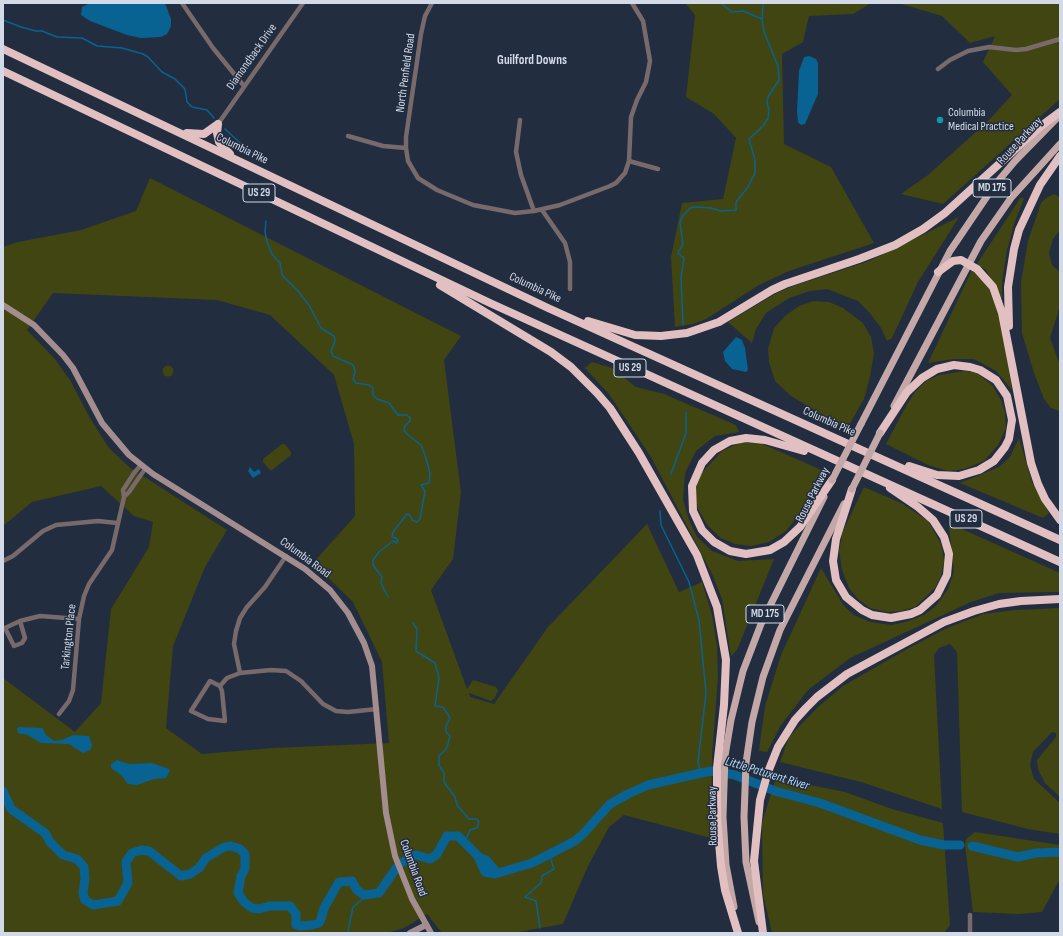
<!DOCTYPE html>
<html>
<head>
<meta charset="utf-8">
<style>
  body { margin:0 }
  #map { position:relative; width:1063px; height:936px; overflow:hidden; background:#222d40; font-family:"Sofia Sans Condensed",sans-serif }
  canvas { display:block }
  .frame { position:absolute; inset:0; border:4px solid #d2dae7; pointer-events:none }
</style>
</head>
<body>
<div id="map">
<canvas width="1063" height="936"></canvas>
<div class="frame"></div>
</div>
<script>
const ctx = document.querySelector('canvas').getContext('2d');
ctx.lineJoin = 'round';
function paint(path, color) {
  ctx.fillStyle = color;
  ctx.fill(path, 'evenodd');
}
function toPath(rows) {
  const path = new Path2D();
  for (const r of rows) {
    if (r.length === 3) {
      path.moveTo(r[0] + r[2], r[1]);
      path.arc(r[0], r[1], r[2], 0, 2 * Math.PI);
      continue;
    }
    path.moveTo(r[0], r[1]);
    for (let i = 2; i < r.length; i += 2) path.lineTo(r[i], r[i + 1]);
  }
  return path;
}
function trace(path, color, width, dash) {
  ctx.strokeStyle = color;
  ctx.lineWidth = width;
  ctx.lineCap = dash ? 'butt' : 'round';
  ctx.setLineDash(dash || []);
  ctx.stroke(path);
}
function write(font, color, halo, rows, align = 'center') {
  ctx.font = font + ' "Sofia Sans Condensed",sans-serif';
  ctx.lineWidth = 3;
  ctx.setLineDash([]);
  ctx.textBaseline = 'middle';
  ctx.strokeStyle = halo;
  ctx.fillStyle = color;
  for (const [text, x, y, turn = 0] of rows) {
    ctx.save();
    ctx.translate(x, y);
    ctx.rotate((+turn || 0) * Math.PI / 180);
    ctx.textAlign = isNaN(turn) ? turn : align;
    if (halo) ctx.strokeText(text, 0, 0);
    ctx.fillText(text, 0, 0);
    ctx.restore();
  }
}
paint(toPath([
  [685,3,871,3,853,14,809,16,803,42,782,54,784,144,831,167,874,243,789,271,759,285,706,319,693,324,675,327,671,257,682,203,723,199,736,138,714,114,686,97,695,15],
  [898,3,1060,3,1060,99,943,204,901,194,928,175,986,123,1012,95,983,62,995,36,970,43,942,16],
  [150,178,461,336,444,360,461,492,453,559,431,590,467,689,473,680,496,687,498,691,494,699,491,701,469,693,470,697,494,704,548,627,647,524,679,592,702,582,712,615,717,646,718,677,712,756,711,838,624,815,609,827,587,868,563,924,513,933,442,933,427,914,404,928,387,933,3,933,3,678,75,732,101,703,111,609,149,547,153,522,134,516,101,486,32,502,3,526,3,247,18,242,81,230,136,211],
  [53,293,217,300,270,315,334,375,354,444,355,516,313,563,353,602,382,662,389,743,273,748,202,754,166,728,173,646,205,567,227,530,129,467,109,448,90,418,70,380,54,358,27,330],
  [1054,194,1060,197,1060,230,1053,239,1049,253,1052,265,1060,272,1060,306,1050,338,1060,365,1059,411,1051,408,1044,399,1034,373,1022,333,1021,282,1028,241,1041,203,1046,198],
  [1021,197,1024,199,1015,221,1007,250,1002,282,1002,299,986,270,977,264],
  [959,217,918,282,892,338,887,341,881,328,869,312,858,301,827,289,810,291,789,298,766,313,756,329,752,343,728,322,775,294,793,286,869,261],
  [972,270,985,282,995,297,1001,321,1012,390,996,371,974,359,953,359,928,363],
  [814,301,829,302,843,308,863,323,871,337,874,353,870,377,864,399,848,427,839,425,791,396,775,381,769,362,768,349,774,328,785,316,799,306],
  [592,362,612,368,636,387,664,394,736,425,739,432,715,436,696,451,685,473,683,500,689,520,697,537,712,551,738,561,774,559,737,650,731,656,722,599,713,576,651,457,609,394,585,368],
  [168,371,5.5],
  [965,371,977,373,992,385,1001,400,1005,412,1006,428,998,445,984,461,964,469,948,471,928,465,886,444,906,406,915,392,926,381,939,375],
  [1019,438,1032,482,1049,513,1043,518,960,483,999,467,1010,457],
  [758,442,826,472,807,504,786,531,769,542,751,546,735,544,721,538,708,526,698,509,695,495,698,477,722,451,740,443],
  [282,444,285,444,291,452,291,455,272,470,270,470,263,462,263,459],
  [864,487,903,504,928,521,941,544,944,561,941,576,935,588,915,607,901,611,887,612,870,608,858,599,849,588,842,570,839,551,843,531],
  [953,525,1060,573,1060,592,999,593,971,602,850,658,808,690,781,725,767,752,759,751,765,706,781,655,821,568,844,606,854,615,870,622,892,625,909,621,924,615,936,606,948,589,954,572,949,527],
  [1060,608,1060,797,1045,783,1038,769,1037,760,1056,737,1056,733,1052,732,1033,752,1030,765,1034,779,1060,803,1060,834,1028,829,962,812,957,652,950,644,939,648,934,655,942,809,861,782,780,762,789,737,818,707,843,686,909,648,947,628,983,614,1015,610],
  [776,778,845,792,892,809,943,823,950,925,944,933,772,933,763,894,762,823],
  [975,832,1060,845,1060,879,1042,912,1019,914,973,912,965,845,966,839]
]), '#414511');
paint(toPath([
  [90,3,165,3,171,19,171,26,167,34,161,37,141,38,127,35,90,21,81,15,82,7],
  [809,56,816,59,818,63,818,94,805,124,801,125,798,122,797,112,799,71,804,57],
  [736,337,742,340,745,348,748,370,746,372,732,369,725,361,723,352],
  [250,467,254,472,259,469,261,473,253,478,248,471],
  [18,727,42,728,46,735,54,741,62,740,73,735,89,736,92,745,90,750,83,753,69,744,41,743,28,735,18,733,17,729],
  [117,760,129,764,152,763,169,769,170,771,166,778,154,779,137,785,128,784,122,776,111,768,111,764]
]), '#086392');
trace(toPath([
  [721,3,732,12,743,11,762,19],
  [3,20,21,27,36,31,42,31,57,37,82,38,97,46,122,48,143,54,148,57,162,72,175,79,185,89,187,102,192,107,207,110,214,118],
  [225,129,249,151,260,157,262,160],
  [266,221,265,232,267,242,272,254,280,263,282,275,297,290,309,305,321,328,334,336,335,341,331,351,333,356,353,365,355,371,353,379,356,383,369,385,373,388,373,395,377,399,389,403,398,415,407,415,410,418,410,421,405,426,404,430,407,434,421,445,425,455,430,473,429,483,421,485,425,491,420,519,417,522,412,520,410,515,407,514,393,532,392,537,396,538,398,541,397,543,393,541,379,552,373,560,373,565,382,577,381,583,388,597],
  [683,324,681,277,684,258,678,253,683,244,680,223,682,217,690,208,695,207,711,208,721,211,736,210,736,202,748,187,755,173,755,160,749,139,763,126,768,118,769,110,767,103,768,97,779,80,778,66,764,32,762,19,763,3],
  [671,474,686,433,686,412],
  [660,511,661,525,689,582,699,620,706,693,698,762,701,773],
  [413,623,417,629,416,651,435,663,439,678,435,706,443,707,450,718,446,726,446,732,450,736,448,744,446,749,439,756,439,765,444,773,444,782,455,797,457,805,469,819,477,819,479,822,477,828,470,830,465,842],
  [540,928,536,901,525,897,541,883,542,876,554,869,549,854],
  [348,931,353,907,368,895]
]), '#086392', 1.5);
trace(toPath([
  [3,791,11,809,45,833,50,842,63,855,77,859,84,867,85,879,83,893,85,900,93,905,118,901,128,883,126,862,132,853,142,850,149,851,181,876,190,874,199,868,206,858,224,847,231,846,240,849,245,854,245,869,241,876,238,893,244,902,252,908,259,909,270,906,290,906,296,914,296,925,300,926,312,925,319,923,321,919,324,908,339,882,352,881,357,890,364,895,379,893,399,864,416,855,430,859,437,854,447,836,458,836,478,856,485,872,495,874,532,863,575,841,584,833,610,804,628,794,648,785,701,773,712,771,735,775,775,791,820,803,920,840,944,845,960,845],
  [972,846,1018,857,1036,853,1060,852],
  [478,857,486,860,497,873]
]), '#086392', 9);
trace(toPath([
  [182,3,213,48,244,86],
  [432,3,425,16,421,34,406,137,406,148,408,161,418,178,437,190,473,205,515,213,534,211,560,205,610,186,616,183,625,173,629,161,631,117,637,100,646,82,650,61,643,21,632,3],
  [938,69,950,60,968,51,989,47,1016,50,1026,49,1060,39],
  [520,120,516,152,521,175,534,211],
  [218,124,303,3],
  [348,136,383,146,406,148],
  [629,161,658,169],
  [542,210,565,243,570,262,570,289],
  [124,497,129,492,145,469],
  [286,556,265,587,247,607,240,618,236,631,234,644,240,673,271,670,286,671,301,681,323,704,336,711,348,712,377,709],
  [3,561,13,556,43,531,56,525,98,521,117,523],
  [20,621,5,628,14,646,22,643,25,638,20,621,40,616,79,619],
  [220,686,210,681,191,711,208,719,225,721,222,691,220,686,227,678,240,673],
  [59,714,69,701,73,690,79,619,84,596,89,584,112,550,124,497,123,490,134,473,141,465],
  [970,915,970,933]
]), '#786a6b', 4.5);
trace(toPath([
  [3,305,34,325,63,355,73,368,102,423,129,455,153,474,305,569,330,590,348,613,364,643,372,666,386,813,395,856,412,899,431,933],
  [410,933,426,925]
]), '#a38d8e', 6);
trace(toPath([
  [894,406,981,241,1011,198,1060,144],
  [861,424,950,251,994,186,1015,161,1057,118],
  [734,907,726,865,723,817,725,756,731,720,743,671,761,624,824,497],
  [759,922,746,862,744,817,746,763,752,722,763,677,780,630,844,504]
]), '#c4a8a8', 7);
trace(toPath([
  [3,49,548,308,1060,540],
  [3,71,490,303,1060,562],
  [218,124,217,133,219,142,230,154],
  [187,133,204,134,218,124],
  [938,272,953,261,961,260,977,269,993,287,1002,313,1031,463,1038,484,1045,499,1060,520],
  [440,285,551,352,571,367,597,393,610,408,639,453,697,555,717,607,726,660,724,705,717,768,717,818,721,866,725,890,738,933],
  [588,321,635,335,661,336,687,333,719,322,772,290,785,284,859,259,895,245,923,229,945,213,1041,126,1060,112],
  [1009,326,1008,287,1014,249,1019,230,1040,185,1060,156],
  [880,433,907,392,922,378,937,369,954,365,970,367,980,370,996,380,1007,396,1012,420,1009,439,1005,447,994,461,979,470,959,476,937,475,909,466],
  [804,451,765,440,746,438,730,441,714,450,702,463,692,486,693,511,702,530,714,542,730,551,746,554,770,550,784,542,800,527,832,480],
  [852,489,836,539,833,561,836,580,846,597,862,610,872,615,891,618,911,614,920,610,937,595,947,575,949,554,944,537,933,520,918,507,890,488],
  [763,933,754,861,760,800,768,772,778,747,795,720,806,708,817,697,847,674,944,622,974,611,999,604,1021,601,1060,599]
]), '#e2c0c1', 8);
trace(toPath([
  [832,480,861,424],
  [852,489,880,433]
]), '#c4a8a8', 7);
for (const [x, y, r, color] of [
  [940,120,4,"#0f9aa8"]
]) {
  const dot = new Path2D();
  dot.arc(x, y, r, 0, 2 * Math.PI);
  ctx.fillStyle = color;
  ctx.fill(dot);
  trace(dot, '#222d40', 1.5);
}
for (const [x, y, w] of [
  [992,188,38],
  [259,193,32],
  [630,368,32],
  [966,519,32],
  [765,614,38]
]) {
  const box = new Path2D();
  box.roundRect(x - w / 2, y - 9, w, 18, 3);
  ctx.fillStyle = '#222d40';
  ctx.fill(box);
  trace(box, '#d2dae7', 1);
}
write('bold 11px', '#d2dae7', null, [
  ["MD 175",992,188],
  ["US 29",259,193],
  ["US 29",630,368],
  ["US 29",966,519],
  ["MD 175",765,614]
]);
write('12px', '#d2dae7', '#222d40', [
  ["Diamondback Drive",252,57,-55],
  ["North Penfield Road",406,73,-82],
  ["Rouse Parkway",1020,141,-47],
  ["Columbia Pike",242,149,26],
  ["Columbia Pike",535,288,25],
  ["Columbia Pike",829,422,24],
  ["Rouse Parkway",813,495,-63],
  ["Columbia Road",305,558,36],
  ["Tarkington Place",69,637,-84],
  ["Rouse Parkway",713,816,-91],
  ["Columbia Road",413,868,70]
]);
write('12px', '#d2dae7', '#222d40', [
  ["Columbia",948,113],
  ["Medical Practice",948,127]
], 'left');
write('bold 13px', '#d2dae7', '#222d40', [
  ["Guilford Downs",532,61]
]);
write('italic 13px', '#b5daf5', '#222d40', [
  ["Little Patuxent River",767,774,17]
]);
</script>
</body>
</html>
